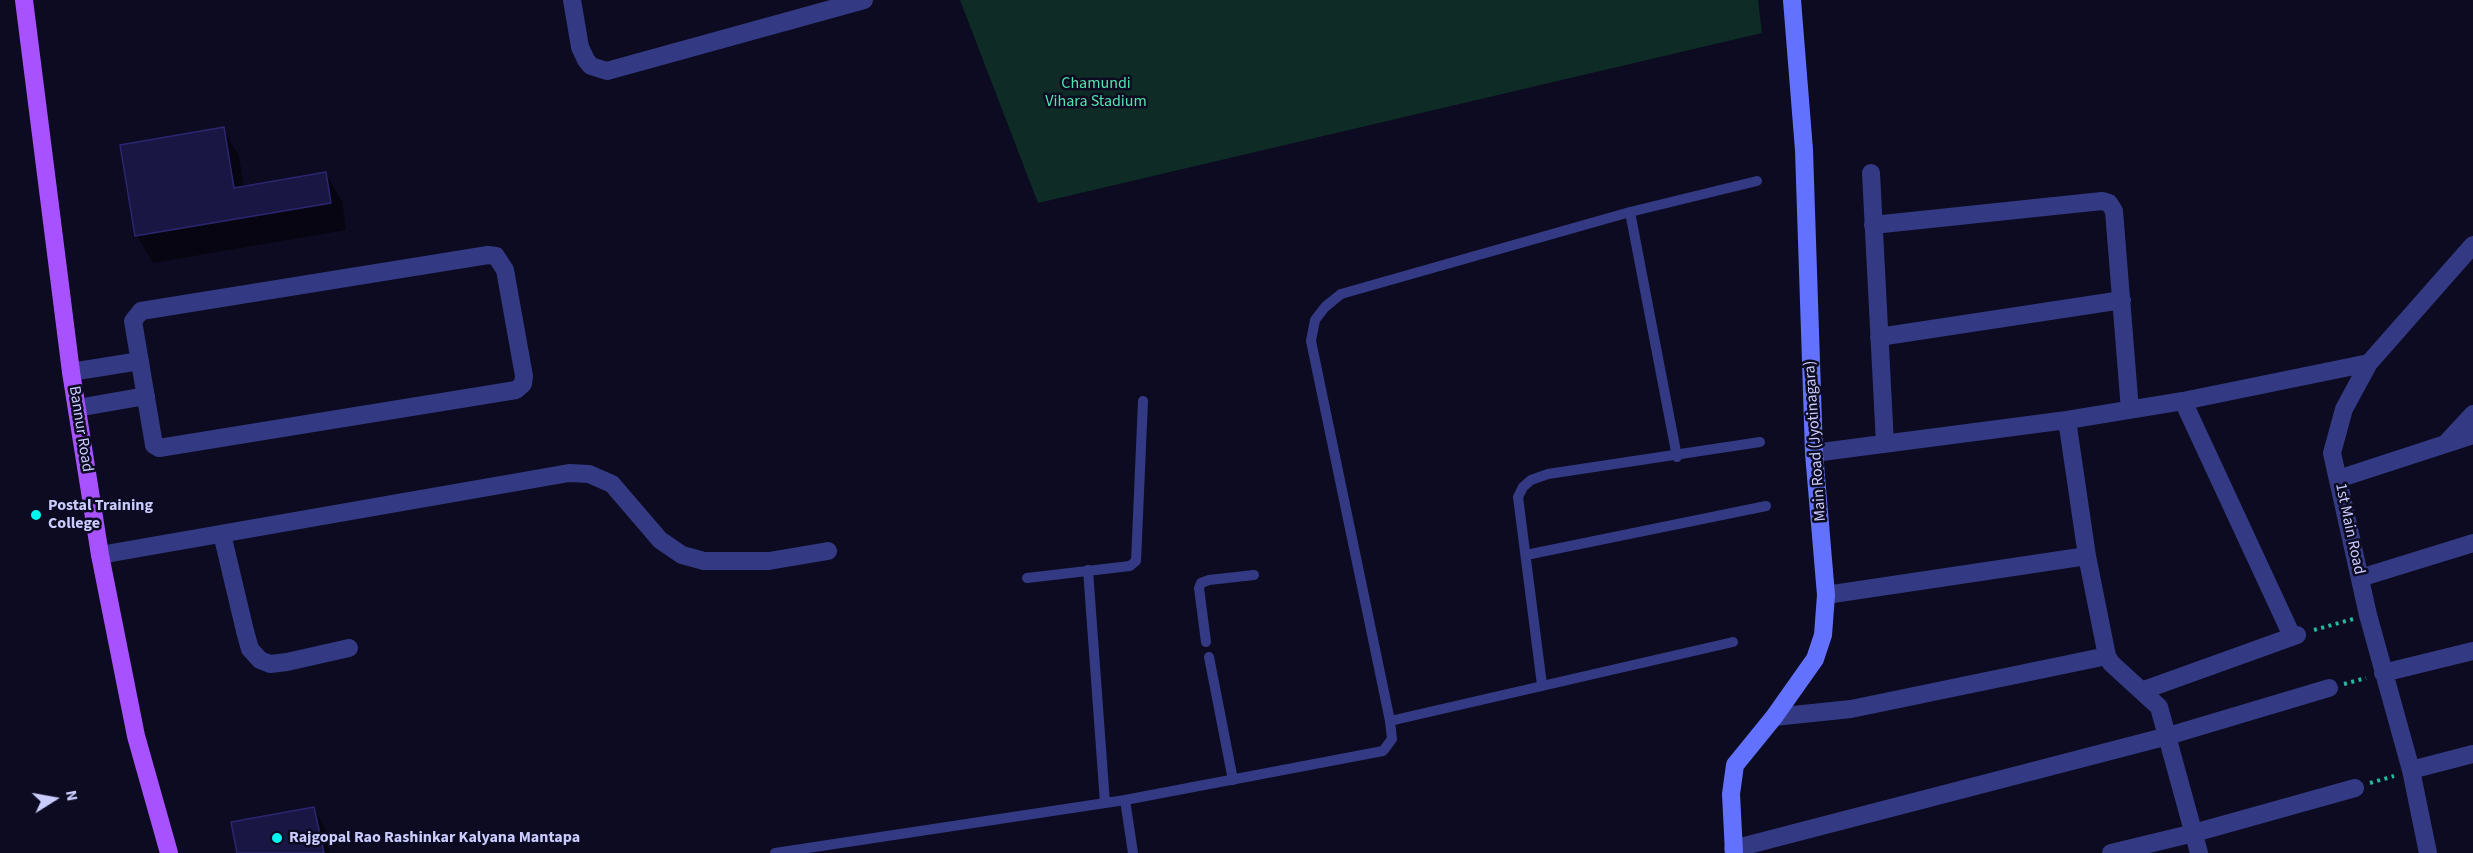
<!DOCTYPE html>
<html>
<head>
<meta charset="utf-8">
<style>
  body { margin:0 }
  #map { position:relative; width:2473px; height:853px; overflow:hidden; background:#0c0b21; font-family:"Source Sans 3",sans-serif }
  canvas { display:block }
  .north { position:absolute; left:24px; top:769px; width:60px; height:60px; -webkit-text-stroke:4px #0c0b21; paint-order:stroke; rotate:79deg; font-size:16px; font-weight:700; line-height:24px; text-align:center; color:#cbccff }
  .north::after { content:''; display:block; margin:auto; width:21px; height:27px; background:#cbccff; clip-path:polygon(50% 0,100% 100%,50% 72%,0 100%) }
</style>
</head>
<body>
<div id="map">
<canvas width="2473" height="853"></canvas>
<div class="north">N</div>
</div>
<script>
const ctx = document.querySelector('canvas').getContext('2d');
ctx.lineJoin = 'round';
function paint(path, color) {
  ctx.fillStyle = color;
  ctx.fill(path, 'evenodd');
}
function toPath(rows) {
  const path = new Path2D();
  for (const r of rows) {
    path.moveTo(r[0], r[1]);
    for (let i = 2; i < r.length; i += 2) path.lineTo(r[i], r[i + 1]);
  }
  return path;
}
function trace(path, color, width, dash) {
  ctx.strokeStyle = color;
  ctx.lineWidth = width;
  ctx.lineCap = dash ? 'butt' : 'round';
  ctx.setLineDash(dash || []);
  ctx.stroke(path);
}
function write(font, color, halo, rows, align = 'center') {
  ctx.font = font + ' "Source Sans 3",sans-serif';
  ctx.lineWidth = 5;
  ctx.setLineDash([]);
  ctx.textBaseline = 'middle';
  ctx.strokeStyle = halo;
  ctx.fillStyle = color;
  for (const [text, x, y, turn = 0] of rows) {
    ctx.save();
    ctx.translate(x, y);
    ctx.rotate((+turn || 0) * Math.PI / 180);
    ctx.textAlign = isNaN(turn) ? turn : align;
    if (halo) ctx.strokeText(text, 0, 0);
    ctx.fillText(text, 0, 0);
    ctx.restore();
  }
}
paint(toPath([
  [960,0,1758,0,1762,33,1038,203]
]), '#0e2b26');
paint(toPath([
  [223,129,239,156,244,188,326,174,342,201,346,230,153,263,137,236],
  [314,809,325,828,330,853,238,853]
]), '#0007');
const building = toPath([
  [224,127,234,188,326,172,331,203,135,236,120,145,224,127],
  [314,807,324,853,237,853,231,822,314,807]
]);
paint(building, '#191643');
trace(building, '#2c2671', 1.5);
trace(toPath([
  [2314,630,2353,619],
  [2344,684,2366,678],
  [2370,783,2394,776]
]), '#25b99d', 4, [3, 4.5]);
trace(toPath([
  [1630,212,1677,457],
  [1526,555,1766,506],
  [1088,570,1105,803],
  [1027,578,1130,566,1136,561,1143,401],
  [1206,642,1199,588,1201,583,1209,580,1254,575],
  [1209,657,1233,780],
  [1542,685,1518,497,1523,487,1531,480,1548,474,1760,442],
  [1390,721,1733,642],
  [1125,800,1133,853],
  [775,853,1125,800,1383,751,1392,739,1390,721,1311,341,1315,320,1325,307,1341,294,1630,212,1757,181]
]), '#333a83', 10);
trace(toPath([
  [572,0,580,47,586,60,591,66,607,71,864,0],
  [1871,173,1885,444],
  [1873,225,2102,201,2109,203,2114,211,2130,410],
  [488,255,496,256,505,270,524,376,523,384,516,390,159,448,154,445,133,321,141,311,488,255],
  [1879,337,2122,300],
  [71,372,140,361],
  [2183,401,2292,636],
  [77,408,146,396],
  [2067,420,2087,556,2107,656,2111,663,2159,707,2199,853],
  [2447,442,2473,414],
  [1814,453,2067,420,2183,401,2369,363],
  [2338,479,2473,435],
  [222,534,245,631,250,649,260,660,270,664,287,662,349,648],
  [100,555,569,473,589,474,612,484,660,540,682,555,704,561,769,561,828,551],
  [2360,578,2473,543],
  [1826,595,2087,556],
  [2383,673,2473,651],
  [2144,690,2297,635],
  [1774,717,1851,709,2107,656],
  [2411,770,2473,754],
  [1733,849,2168,736,2329,688],
  [2111,853,2194,833,2355,788],
  [2428,853,2411,770,2368,615,2332,453,2344,409,2369,363,2473,245]
]), '#333a83', 18);
trace(toPath([
  [1734,853,1731,794,1735,765,1774,717,1815,659,1823,635,1826,595,1814,453,1804,150,1792,0]
]), '#6272ff', 18);
trace(toPath([
  [24,0,71,372,100,555,136,736,169,853]
]), '#a852ff', 18);
for (const [x, y, r, color] of [
  [36,515,6,"#00f6ef"],
  [277,838,6,"#00f6ef"]
]) {
  const dot = new Path2D();
  dot.arc(x, y, r, 0, 2 * Math.PI);
  ctx.fillStyle = color;
  ctx.fill(dot);
  trace(dot, '#0c0b21', 2);
}
write('16px', '#4fe7ad', '#0c0b21', [
  ["Chamundi",1096,84],
  ["Vihara Stadium",1096,102]
]);
write('16px', '#cbccff', '#0c0b21', [
  ["Bannur Road",80,429,81],
  ["Main Road (Jyotinagara)",1816,441,-94],
  ["1st Main Road",2349,529,78]
]);
write('bold 16px', '#cbccff', '#0c0b21', [
  ["Postal Training",48,506],
  ["College",48,524],
  ["Rajgopal Rao Rashinkar Kalyana Mantapa",289,838]
], 'left');
</script>
</body>
</html>
